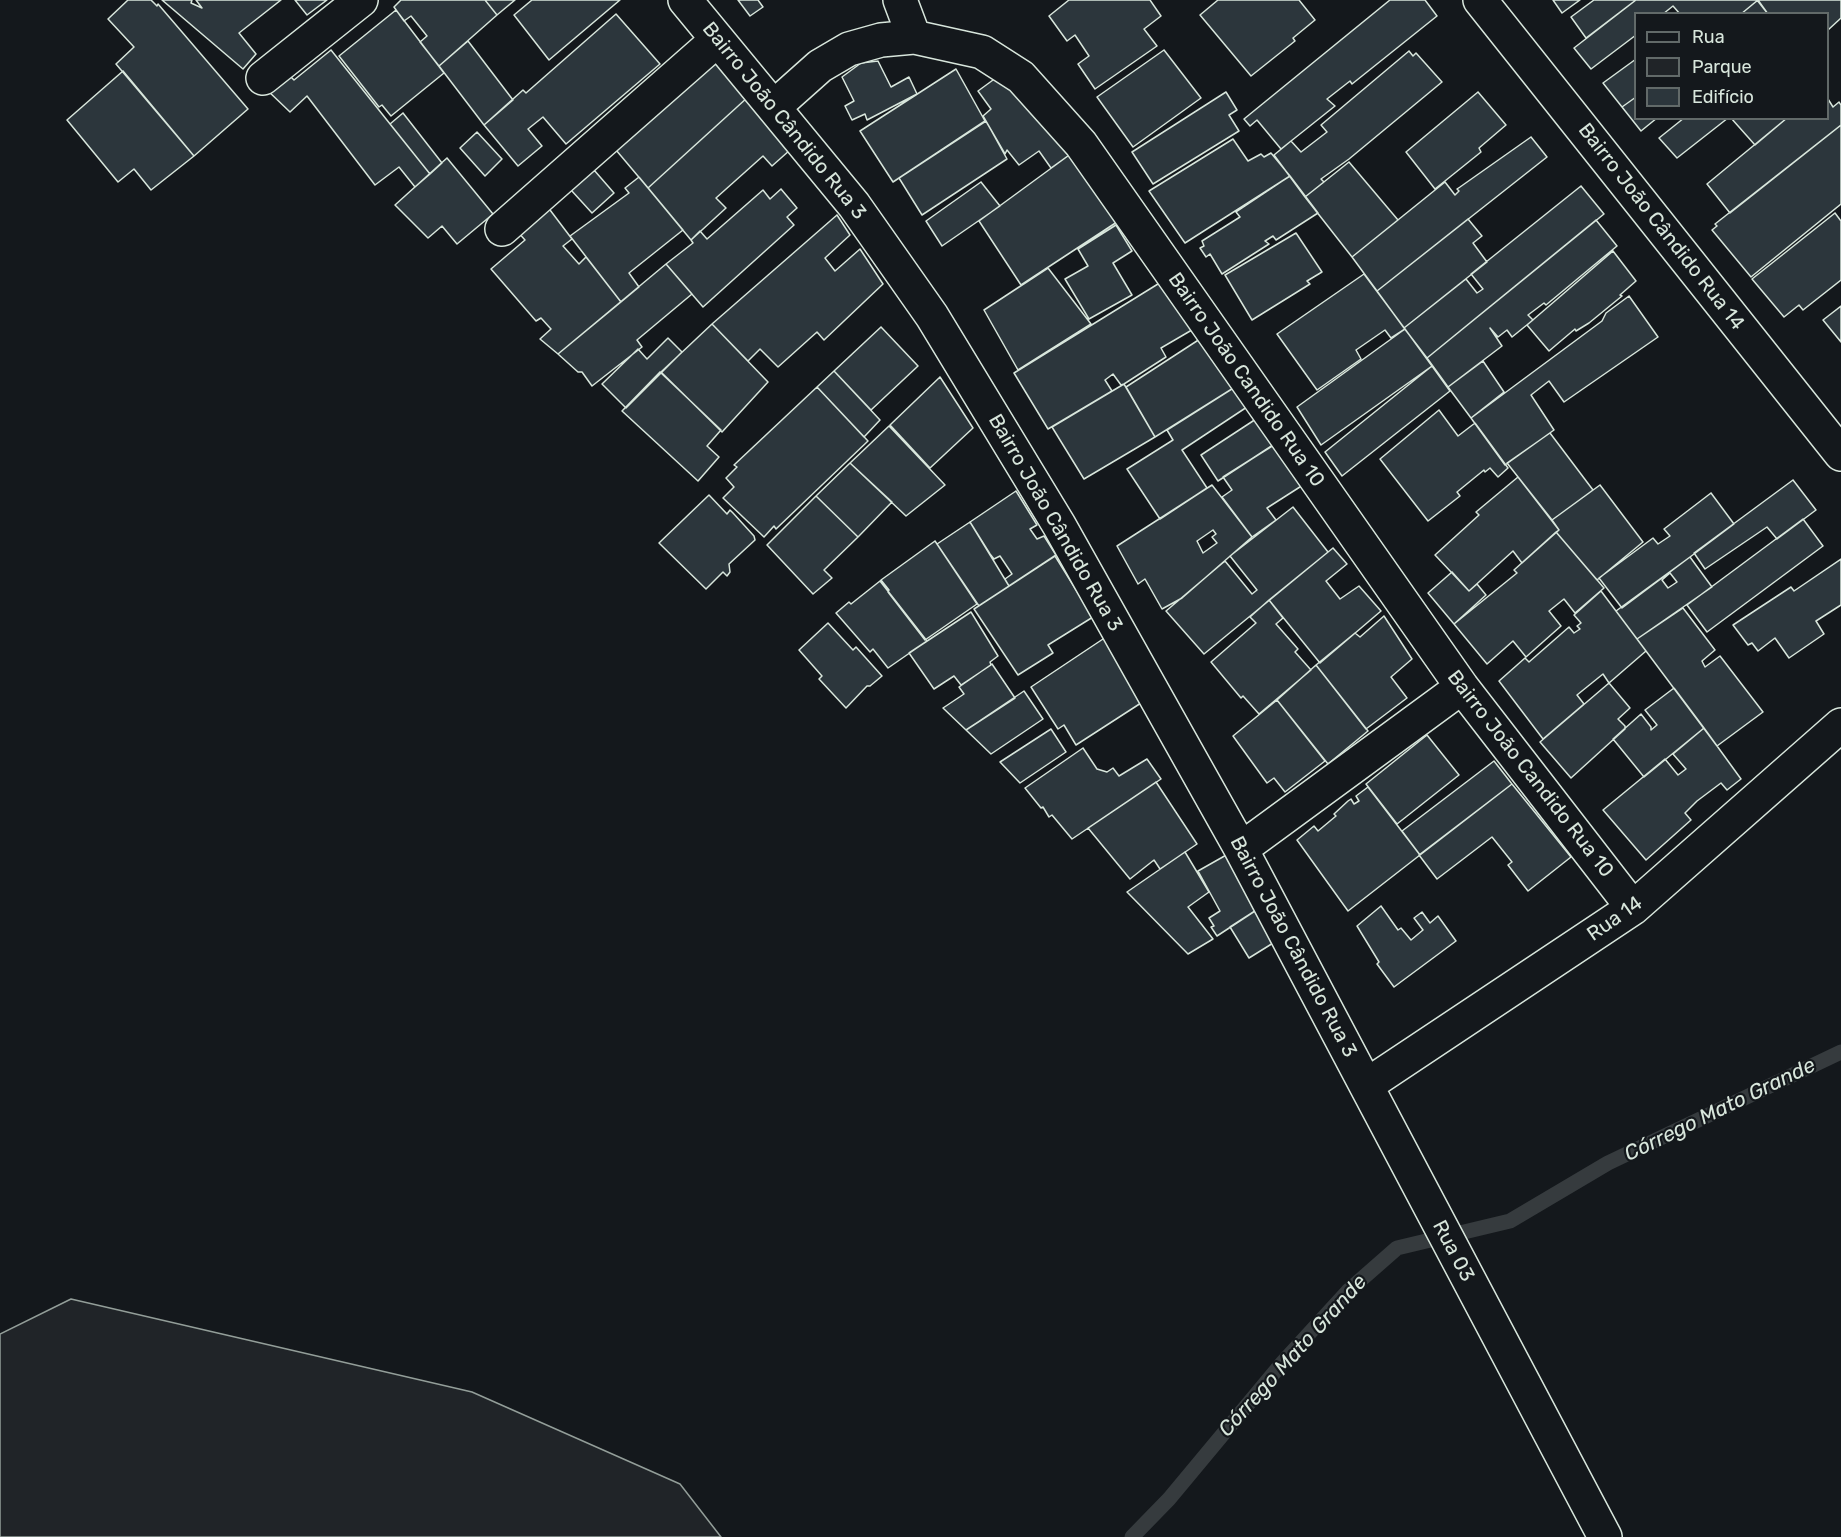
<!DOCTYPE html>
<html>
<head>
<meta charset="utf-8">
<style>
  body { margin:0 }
  #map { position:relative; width:1841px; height:1537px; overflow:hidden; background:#14181c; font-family:Rubik,sans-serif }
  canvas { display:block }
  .legend { position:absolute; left:1634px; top:12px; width:195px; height:108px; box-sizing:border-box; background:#14181c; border:2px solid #626a69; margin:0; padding:8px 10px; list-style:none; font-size:18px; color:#d8e6dc }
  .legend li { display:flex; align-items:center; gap:12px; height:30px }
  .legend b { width:30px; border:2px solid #626a69 }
</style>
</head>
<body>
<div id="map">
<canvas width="1841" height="1537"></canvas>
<ul class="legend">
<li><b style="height:8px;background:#14181c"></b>Rua</li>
<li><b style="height:16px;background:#202428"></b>Parque</li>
<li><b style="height:16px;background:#2c363c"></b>Edifício</li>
</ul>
</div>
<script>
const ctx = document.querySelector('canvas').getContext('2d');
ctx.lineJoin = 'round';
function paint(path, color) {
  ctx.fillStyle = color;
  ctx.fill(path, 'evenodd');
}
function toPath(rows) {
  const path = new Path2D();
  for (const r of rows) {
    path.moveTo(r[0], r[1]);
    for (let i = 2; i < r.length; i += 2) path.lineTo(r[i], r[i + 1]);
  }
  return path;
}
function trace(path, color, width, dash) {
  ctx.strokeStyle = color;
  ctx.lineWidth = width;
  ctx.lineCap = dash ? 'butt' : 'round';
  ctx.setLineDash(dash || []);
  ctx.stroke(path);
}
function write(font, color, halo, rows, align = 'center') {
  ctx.font = font + ' Rubik,sans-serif';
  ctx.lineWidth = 4.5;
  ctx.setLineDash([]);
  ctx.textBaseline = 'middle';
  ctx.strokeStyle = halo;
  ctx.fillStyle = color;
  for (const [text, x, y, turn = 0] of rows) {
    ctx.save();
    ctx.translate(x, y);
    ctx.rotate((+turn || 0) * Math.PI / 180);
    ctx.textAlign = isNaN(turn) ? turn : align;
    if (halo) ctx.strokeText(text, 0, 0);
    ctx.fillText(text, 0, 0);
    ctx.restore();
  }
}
const green = toPath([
  [71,1299,472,1392,680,1484,721,1537,0,1537,0,1334,71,1299]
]);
paint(green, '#202428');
trace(green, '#939e99', 1.5);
trace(toPath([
  [1132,1537,1169,1499,1283,1362,1348,1291,1397,1248,1510,1221,1608,1163,1841,1052]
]), '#363b3e', 15);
const building = toPath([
  [128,0,151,0,157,6,158,4,248,109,194,156,116,64,134,47,108,19,128,0],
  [162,0,192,0,191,3,202,8,196,0,281,0,239,33,256,54,243,69,162,0],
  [295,0,327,0,307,15,295,0],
  [401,0,485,0,497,15,439,66,420,42,427,36,411,16,404,21,394,7,401,0],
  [485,0,515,0,497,15,485,0],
  [532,0,620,0,549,60,514,15,532,0],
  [738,0,758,0,763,7,750,16,738,0],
  [1069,0,1150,0,1161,16,1144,29,1157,46,1095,89,1078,64,1089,56,1075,35,1067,41,1049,16,1069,0],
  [1218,0,1299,0,1315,20,1293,38,1295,41,1251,76,1200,15,1218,0],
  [1390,0,1425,0,1437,16,1352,84,1350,81,1327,99,1335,106,1281,149,1257,120,1250,126,1244,119,1390,0],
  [1553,0,1580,0,1562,13,1553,0],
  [1594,0,1636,0,1586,38,1571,17,1594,0],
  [1636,0,1758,0,1741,14,1680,14,1673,6,1663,14,1636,14,1636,35,1591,69,1574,48,1636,0],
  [1757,0,1841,0,1841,18,1828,30,1828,14,1768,14,1757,0],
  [1758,0,1768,14,1741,14,1758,0],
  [396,10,444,73,391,116,382,105,379,107,339,56,396,10],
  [616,14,660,64,566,144,543,117,528,129,542,146,518,166,484,125,523,90,526,93,616,14],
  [468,41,513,100,484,125,439,66,468,41],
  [331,50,430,174,415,187,399,167,375,185,307,96,290,112,266,89,287,73,294,80,331,50],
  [1164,50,1201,98,1133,147,1097,97,1164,50],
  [1409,51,1413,56,1416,53,1442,82,1349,159,1321,179,1324,182,1305,197,1274,155,1291,141,1301,152,1327,132,1321,125,1409,51],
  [718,59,748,97,648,188,616,150,718,59],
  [1636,59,1636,97,1622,107,1603,83,1636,59],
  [878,61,891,87,909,77,917,94,867,120,865,114,852,120,845,106,854,101,842,77,861,63,878,61],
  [956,69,985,121,893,182,860,131,956,69],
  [1008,69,1072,153,1051,168,1039,151,1019,165,1007,150,1005,154,983,116,991,109,978,91,1008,69],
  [123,71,194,156,151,190,134,169,118,182,67,120,123,71],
  [1226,92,1237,110,1229,115,1239,131,1153,184,1132,152,1226,92],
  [1478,92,1506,125,1479,148,1481,152,1435,189,1406,152,1478,92],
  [748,97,790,150,772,166,763,156,716,198,726,208,691,240,648,188,748,97],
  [1636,97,1636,118,1657,118,1641,131,1622,107,1636,97],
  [1828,99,1833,107,1839,102,1841,105,1841,125,1730,213,1707,184,1787,118,1828,118,1828,99],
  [403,113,442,163,430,174,390,124,403,113],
  [1684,118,1728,118,1677,158,1659,138,1684,118],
  [1731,118,1787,118,1755,145,1731,118],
  [986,121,1007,159,922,215,899,178,986,121],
  [1841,125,1841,204,1751,277,1712,230,1717,226,1715,224,1841,125],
  [477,132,502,159,485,176,460,148,477,132],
  [1531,137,1547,157,1377,291,1352,257,1445,182,1455,195,1459,191,1457,189,1460,187,1531,137],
  [1233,139,1248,161,1261,154,1264,157,1271,153,1290,176,1185,243,1149,191,1233,139],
  [1072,153,1120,220,1021,285,979,221,1072,153],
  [447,158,493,214,457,244,442,226,428,238,395,205,447,158],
  [1349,162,1398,220,1352,257,1305,197,1349,162],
  [594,170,614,193,592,213,571,190,594,170],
  [1290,176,1318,213,1276,240,1273,236,1265,241,1269,244,1222,274,1210,254,1206,257,1200,248,1204,246,1202,241,1240,217,1236,212,1290,176],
  [639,177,683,230,629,273,639,287,621,302,570,236,629,193,625,188,639,177],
  [981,182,1000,206,942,246,926,221,981,182],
  [1581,186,1604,214,1427,358,1404,328,1466,279,1477,293,1483,289,1471,274,1581,186],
  [781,189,797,208,787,217,794,225,703,307,666,264,693,243,691,240,700,231,707,239,763,190,770,199,781,189],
  [547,206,572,239,563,246,579,264,586,257,621,302,558,354,540,339,551,329,541,318,536,321,491,269,525,240,517,231,547,206],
  [1835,213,1841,221,1841,280,1803,310,1799,305,1784,317,1752,279,1835,213],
  [837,215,850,235,825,258,835,271,860,249,883,284,824,340,817,332,778,367,760,349,748,361,712,324,837,215],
  [1468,219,1482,236,1473,243,1487,262,1404,328,1377,291,1468,219],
  [1596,220,1617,246,1546,305,1544,303,1528,315,1533,320,1512,337,1507,330,1498,337,1490,328,1502,346,1448,387,1427,358,1596,220],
  [1116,225,1132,251,1113,263,1132,295,1089,319,1065,279,1088,266,1078,249,1116,225],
  [1296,233,1322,272,1307,281,1310,284,1252,320,1225,275,1296,233],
  [1613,251,1636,281,1620,295,1622,296,1589,323,1576,331,1575,329,1549,351,1527,325,1613,251],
  [666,264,692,294,637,340,642,347,592,386,582,372,578,372,558,354,666,264],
  [1048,268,1091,324,1018,370,984,310,1048,268],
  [1364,274,1405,329,1391,338,1385,330,1356,350,1361,359,1317,390,1277,334,1364,274],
  [1166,279,1197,327,1161,348,1166,357,1124,384,1121,385,1113,374,1105,380,1112,391,1048,429,1014,373,1166,279],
  [1629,296,1658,337,1564,402,1549,381,1531,395,1554,430,1505,465,1471,418,1602,321,1606,313,1629,296],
  [1841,306,1841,342,1823,320,1841,306],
  [712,324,768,382,722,432,661,372,712,324],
  [881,327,918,366,871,410,834,371,881,327],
  [1405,329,1432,366,1321,445,1297,407,1405,329],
  [1203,337,1235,387,1155,437,1126,387,1203,337],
  [668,338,682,352,626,408,602,384,638,349,647,359,668,338],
  [1483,361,1504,392,1471,418,1448,387,1483,361],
  [1432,366,1450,391,1342,476,1325,452,1432,366],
  [834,371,880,420,864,437,817,387,834,371],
  [660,372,721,430,707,446,719,457,698,481,622,411,660,372],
  [940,377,973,428,930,468,890,425,940,377],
  [1124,384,1155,437,1084,479,1052,427,1124,384],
  [817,387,868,441,776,529,774,526,764,537,723,498,734,487,726,478,737,467,734,465,817,387],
  [1235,387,1247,407,1182,450,1207,488,1160,519,1127,469,1173,440,1167,430,1235,387],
  [1439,410,1458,436,1475,423,1508,468,1498,477,1490,468,1485,472,1484,470,1457,492,1460,496,1428,521,1380,459,1439,410],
  [1256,419,1273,445,1218,481,1201,455,1256,419],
  [889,426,945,485,906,516,850,463,889,426],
  [1550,433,1593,490,1552,520,1507,463,1550,433],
  [1277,443,1303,485,1267,508,1276,520,1252,537,1222,497,1232,490,1223,477,1277,443],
  [850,463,892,502,858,537,816,496,850,463],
  [1518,477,1559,530,1522,563,1513,551,1469,591,1435,555,1479,515,1476,512,1518,477],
  [1793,480,1816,510,1777,539,1767,527,1705,569,1694,553,1793,480],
  [1212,485,1252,537,1182,598,1162,609,1145,579,1138,584,1117,546,1212,485],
  [1213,530,1216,534,1212,537,1217,543,1203,553,1197,541,1213,530],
  [1600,485,1643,542,1597,580,1556,532,1559,530,1552,520,1600,485],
  [1016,491,1037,525,1030,529,1037,539,1044,536,1056,555,1009,586,1005,579,1012,574,1000,556,994,559,990,554,970,522,1016,491],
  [1711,493,1734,524,1622,608,1599,578,1653,538,1658,544,1670,536,1664,529,1711,493],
  [709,495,727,514,730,510,733,513,754,536,755,540,729,564,730,572,727,576,723,572,706,589,659,543,709,495],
  [816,496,858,537,824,570,832,578,813,594,767,545,816,496],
  [1293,507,1328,552,1204,654,1166,611,1225,561,1252,594,1257,590,1230,556,1293,507],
  [1803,519,1823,546,1707,632,1687,605,1803,519],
  [970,522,1009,586,979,606,937,544,970,522],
  [1556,532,1604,588,1575,613,1564,599,1549,611,1561,626,1526,657,1513,641,1487,664,1454,624,1517,573,1514,570,1556,532],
  [935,541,977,604,925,640,888,592,889,590,881,580,935,541],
  [1333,548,1347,564,1326,581,1340,599,1359,586,1381,611,1320,663,1269,600,1333,548],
  [1055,556,1093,617,1048,645,1053,653,1018,675,974,609,1055,556],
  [1690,557,1712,587,1637,639,1616,611,1690,557],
  [1670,573,1677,582,1668,588,1662,580,1670,573],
  [1841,559,1841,605,1816,621,1824,634,1789,658,1775,638,1758,651,1752,643,1748,645,1733,625,1791,587,1794,591,1841,559],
  [1452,572,1469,591,1477,584,1486,595,1454,624,1428,593,1452,572],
  [880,581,927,641,888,668,873,649,870,652,836,613,849,602,851,604,880,581],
  [1601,591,1646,651,1609,683,1603,674,1577,695,1584,704,1543,739,1499,681,1525,658,1529,662,1569,627,1574,633,1580,629,1577,626,1581,623,1574,615,1601,591],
  [1269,600,1283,618,1276,624,1298,649,1295,652,1311,670,1259,714,1243,696,1241,698,1211,662,1256,623,1250,617,1269,600],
  [1683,608,1715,650,1702,661,1705,667,1720,656,1763,712,1717,746,1637,639,1683,608],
  [971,612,998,656,990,662,991,665,961,685,954,676,934,689,909,653,971,612],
  [1384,616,1412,659,1391,677,1407,698,1366,729,1316,665,1355,633,1360,637,1384,616],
  [828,623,853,650,856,647,882,676,870,686,867,686,846,708,819,679,822,676,799,650,828,623],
  [1106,637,1141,703,1076,745,1064,725,1058,729,1031,687,1106,637],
  [992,664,1015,698,966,730,943,708,964,694,959,687,992,664],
  [1316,665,1368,731,1328,764,1277,700,1316,665],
  [1609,683,1630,708,1618,719,1625,726,1625,729,1571,778,1540,742,1609,683],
  [1674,688,1704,728,1644,777,1613,739,1641,714,1651,727,1651,730,1657,725,1645,710,1674,688],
  [1024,691,1043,719,991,754,966,730,1024,691],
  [1277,700,1325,761,1285,792,1274,778,1267,783,1233,736,1277,700],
  [1704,728,1741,779,1727,790,1721,783,1697,801,1685,813,1691,820,1646,860,1603,810,1665,759,1678,775,1686,769,1673,754,1704,728],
  [1051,729,1066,752,1020,783,1000,762,1051,729],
  [1427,735,1459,775,1397,824,1366,784,1427,735],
  [1083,748,1097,769,1107,772,1113,768,1119,776,1147,759,1161,779,1072,839,1052,815,1049,817,1043,807,1041,808,1025,788,1083,748],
  [1494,761,1512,784,1420,855,1402,831,1494,761],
  [1156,782,1197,844,1160,869,1154,860,1130,879,1088,828,1156,782],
  [1512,784,1571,857,1528,891,1508,865,1512,862,1492,837,1437,879,1419,855,1512,784],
  [1368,787,1420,855,1348,911,1297,840,1314,826,1318,831,1336,816,1334,814,1348,801,1351,799,1354,804,1359,801,1356,796,1368,787],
  [1185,852,1209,892,1188,907,1213,939,1188,954,1127,892,1185,852],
  [1228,854,1258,909,1217,936,1211,927,1214,926,1209,918,1220,911,1198,871,1228,854],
  [1381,906,1398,930,1401,928,1411,940,1423,930,1414,918,1422,912,1430,923,1438,916,1456,941,1394,987,1377,964,1379,962,1357,926,1381,906],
  [1258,909,1278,940,1249,958,1230,927,1258,909]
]);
paint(building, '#2c363c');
trace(building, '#d8e6dc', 1.5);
const street = toPath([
  [685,0,854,205,932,316,1059,525,1241,849,1605,1537],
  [900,0,914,37],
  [1480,0,1841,454],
  [263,78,361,0],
  [774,107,820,66,849,49,881,40,914,37,982,52,1021,77,1081,144,1462,687,1633,908],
  [502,229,717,40],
  [1241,849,1462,687],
  [1367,1085,1633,908,1841,725]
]);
trace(street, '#d8e6dc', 36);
trace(street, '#14181c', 33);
write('20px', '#d8e6dc', '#14181c', [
  ["Bairro João Cândido Rua 3",784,121,51],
  ["Bairro João Cândido Rua 14",1661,227,52],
  ["Bairro João Candido Rua 10",1246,380,55],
  ["Bairro João Cândido Rua 3",1055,523,60],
  ["Bairro João Candido Rua 10",1530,774,52],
  ["Rua 14",1615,919,-35],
  ["Bairro João Cândido Rua 3",1293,947,62],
  ["Rua 03",1453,1251,62]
]);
write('italic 21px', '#d8e6dc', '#14181c', [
  ["Córrego Mato Grande",1720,1110,-26],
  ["Córrego Mato Grande",1293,1356,-48]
]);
</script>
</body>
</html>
